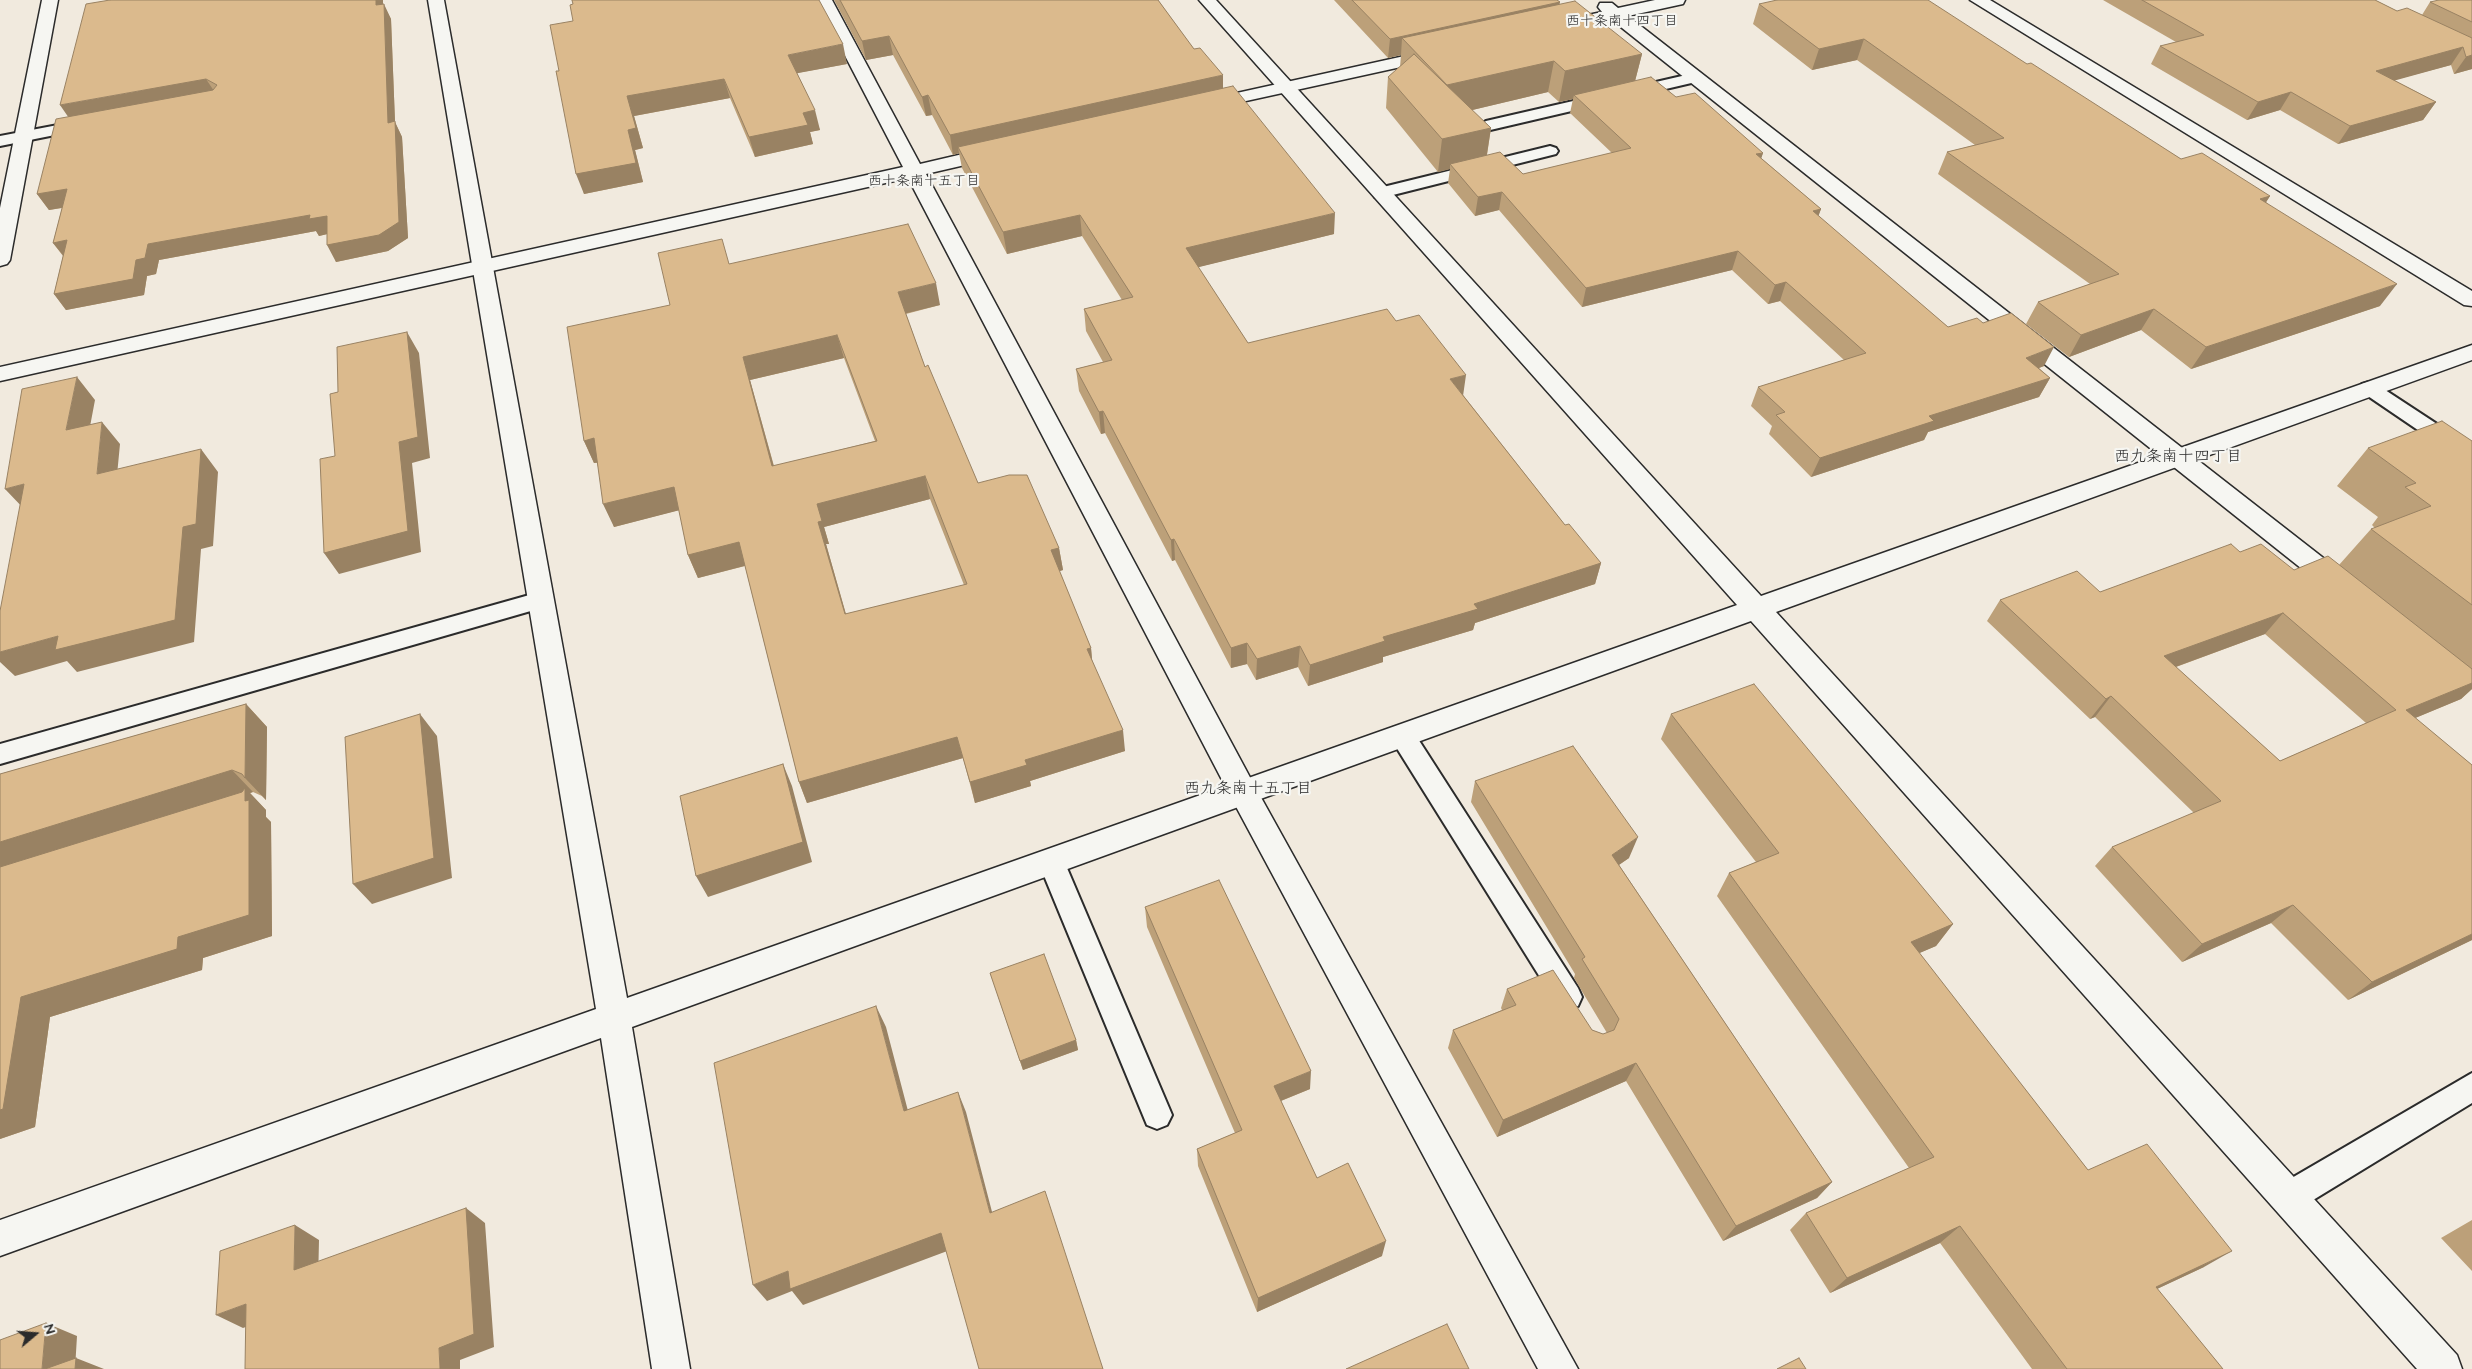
<!DOCTYPE html>
<html>
<head>
<meta charset="utf-8">
<style>
  body { margin:0 }
  #map { position:relative; width:2472px; height:1369px; overflow:hidden; background:#f1eade; font-family:"Architects Daughter",sans-serif }
  canvas { display:block }
  .north { position:absolute; left:10px; top:1309px; width:50px; height:50px; -webkit-text-stroke:4px #f6f6f2; paint-order:stroke; rotate:72deg; font-size:14px; font-weight:700; line-height:20px; text-align:center; color:#2b2b2b }
  .north::after { content:''; display:block; margin:auto; width:18px; height:22px; background:#2b2b2b; clip-path:polygon(50% 0,100% 100%,50% 72%,0 100%) }
</style>
</head>
<body>
<div id="map">
<canvas width="2472" height="1369"></canvas>
<div class="north">N</div>
</div>
<script>
const ctx = document.querySelector('canvas').getContext('2d');
ctx.lineJoin = 'round';
function toPath(rows) {
  const path = new Path2D();
  for (const r of rows) {
    path.moveTo(r[0], r[1]);
    for (let i = 2; i < r.length; i += 2) path.lineTo(r[i], r[i + 1]);
  }
  return path;
}
function trace(path, color, width, dash) {
  ctx.strokeStyle = color;
  ctx.lineWidth = width;
  ctx.lineCap = dash ? 'butt' : 'round';
  ctx.setLineDash(dash || []);
  ctx.stroke(path);
}
function paint(path, color) {
  ctx.fillStyle = color;
  ctx.fill(path, 'evenodd');
}
function write(font, color, halo, rows, align = 'center') {
  ctx.font = font + ' "Architects Daughter","Klee One",sans-serif';
  ctx.lineWidth = 4.5;
  ctx.setLineDash([]);
  ctx.textBaseline = 'middle';
  ctx.strokeStyle = halo;
  ctx.fillStyle = color;
  for (const [text, x, y, turn = 0] of rows) {
    ctx.save();
    ctx.translate(x, y);
    ctx.rotate((+turn || 0) * Math.PI / 180);
    ctx.textAlign = isNaN(turn) ? turn : align;
    if (halo) ctx.strokeText(text, 0, 0);
    ctx.fillText(text, 0, 0);
    ctx.restore();
  }
}
const service = toPath([
  [1695,73,1703,78,1700,81,1486,131,1478,126,1486,121,1695,73],
  [84,120,92,125,90,128,0,146,0,136,84,120],
  [1550,146,1556,148,1558,151,1556,154,1381,198,1375,197,1373,193,1375,189,1550,146],
  [2369,382,2376,384,2472,447,2472,464,2465,462,2362,392,2359,388,2362,384,2369,382],
  [540,592,548,594,551,600,548,606,0,764,0,744,540,592],
  [1402,725,1411,728,1578,988,1582,997,1578,1006,1568,1010,1558,1006,1393,742,1390,735,1393,728,1402,725],
  [1051,850,1060,853,1064,861,1172,1115,1167,1125,1157,1129,1147,1125,1038,861,1042,853,1051,850],
  [2472,1073,2472,1103,2300,1208,2289,1212,2278,1208,2274,1197,2278,1186,2472,1073]
]);
const minor = toPath([
  [42,0,58,0,10,260,7,264,0,266,0,208,42,0],
  [816,0,832,0,920,164,997,146,1004,148,1007,152,1004,156,926,174,1253,783,1578,1369,1538,1369,1233,801,908,178,0,381,0,367,903,167,816,0],
  [1655,0,1685,0,1683,4,1628,16,2349,578,2353,585,2349,592,2340,594,2331,592,1612,20,1561,31,1555,30,1552,26,1555,22,1602,12,1598,7,1600,3,1612,3,1618,8,1655,0],
  [1436,49,1442,50,1445,54,1442,58,1205,110,1199,109,1196,105,1199,101,1205,100,1436,49]
]);
const tertiary = toPath([
  [428,0,444,0,627,998,1737,605,1199,0,1216,0,1761,596,2472,345,2472,360,1776,612,2457,1355,2462,1369,2417,1369,1751,621,632,1027,690,1369,652,1369,601,1038,0,1256,0,1220,596,1009,428,0],
  [1970,0,1990,0,2472,291,2472,306,2464,305,1970,0]
]);
trace(service, '#2b2b2b', 4);
trace(minor, '#2b2b2b', 3);
trace(tertiary, '#2b2b2b', 3);
paint(service, '#f6f6f2');
paint(minor, '#f6f6f2');
paint(tertiary, '#f6f6f2');
paint(toPath([
  [834,0,1158,0,1223,89,1334,234,1198,267,1248,343,1396,321,1463,395,1565,525,1601,563,1595,584,1475,623,1473,630,1383,657,1383,662,1308,686,1298,667,1256,680,1247,664,1231,668,1175,560,1172,561,1105,433,1101,434,1079,391,1076,369,1103,362,1086,331,1084,309,1122,300,1082,236,1007,254,962,168,959,153,953,155,932,115,926,116,893,55,866,60],
  [1334,0,1557,0,1560,2,1559,4,1642,54,1635,81,1676,97,1763,153,1761,158,1821,209,1818,216,1948,327,1983,323,2044,366,2039,368,2050,378,2039,397,1928,432,1924,440,1811,477,1769,434,1772,426,1751,406,1758,387,1844,360,1780,301,1768,304,1732,270,1582,307,1499,210,1475,216,1448,183,1450,169,1438,172,1386,108,1388,77,1400,67,1401,55,1388,58],
  [1548,92,1559,102,1573,99,1570,113,1612,153,1523,174,1487,155,1491,128,1472,110],
  [2103,0,2375,0,2397,11,2422,15,2430,2,2472,0,2472,69,2454,74,2451,65,2394,80,2436,102,2423,120,2338,144,2280,110,2247,120,2151,64,2160,46,2176,42],
  [383,4,391,19,395,122,402,137,408,238,388,251,336,262,327,234,319,236,316,231,159,260,156,274,147,276,144,295,66,310,54,294,63,256,53,243,62,208,49,210,37,194,68,117],
  [1759,4,2027,64,2181,159,2270,196,2266,202,2380,306,2191,369,2141,330,2069,357,2026,324,2038,302,2090,284,1938,174,1947,152,1975,145,1857,60,1812,70,1753,24],
  [847,64,797,73,820,130,810,132,813,144,755,157,730,98,634,116,643,148,635,150,643,182,584,194,556,71],
  [730,264,940,305,906,314,925,367,978,483,1059,548,1063,570,1059,571,1091,648,1092,660,1125,751,1030,781,1031,786,975,803,963,758,807,803,799,782,745,566,698,578,688,555,679,510,614,527,597,463,594,463,584,441,670,305],
  [844,358,875,441,774,466,750,380],
  [930,499,964,585,846,614,826,544,829,544,824,527],
  [2472,441,2472,689,2461,699,2415,718,2472,765,2472,940,2348,1000,2271,923,2182,962,2095,866,2112,847,2194,813,2095,717,2090,719,1987,621,2000,600,2100,592,2240,552,2294,570,2339,565,2371,529,2375,528,2372,525,2378,517,2337,486,2368,448],
  [2265,634,2366,723,2280,761,2176,667],
  [246,704,267,727,266,800,262,796,253,792,250,793,266,810,266,817,271,822,272,936,203,958,202,970,50,1017,35,1127,0,1139,0,774],
  [1671,714,1953,924,1936,946,1919,953,2088,1170,2204,1267,2157,1289,2223,1369,2032,1369,1940,1243,1830,1293,1790,1230,1806,1213,1909,1168,1717,896,1729,873,1756,862,1661,739],
  [1475,781,1629,858,1619,865,1832,1182,1817,1198,1723,1241,1626,1081,1497,1137,1448,1048,1453,1030,1502,1010,1501,1008,1507,989,1592,1030,1603,1034,1607,1033,1574,978,1575,974,1471,802],
  [1145,907,1310,1089,1281,1101,1317,1178,1382,1256,1257,1312,1198,1166,1197,1149,1235,1133,1147,927],
  [990,973,1076,1040,1078,1050,1023,1070],
  [2472,1220,2472,1271,2441,1238]
]), '#bca079');
paint(toPath([
  [376,0,383,0,383,20,376,5],
  [1560,2,1556,20,1402,38,1401,55,1388,58,1390,39],
  [384,4,391,19,395,122,402,137,408,238,388,251,336,262,327,245,388,123],
  [889,36,893,55,866,60,862,41],
  [1864,39,1857,60,1812,70,1819,49],
  [843,44,847,64,793,74,788,55],
  [2463,47,2451,65,2364,89,2376,71],
  [1642,54,1634,85,1574,95,1573,99,1559,102,1565,71],
  [2472,55,2472,69,2454,74,2466,57],
  [1554,61,1548,92,1443,117,1447,85],
  [1223,75,1223,95,958,147,959,153,953,155,950,135],
  [206,79,216,94,71,121,60,105],
  [724,79,730,98,634,116,643,148,635,150,643,182,584,194,576,174,628,130,627,96],
  [2291,92,2280,110,2247,120,2258,102],
  [928,95,932,115,926,116,922,97],
  [2436,102,2423,120,2338,144,2350,126],
  [815,110,820,130,810,132,813,144,755,157,749,137,803,113],
  [1491,128,1486,160,1450,164,1450,169,1438,172,1442,139],
  [1763,153,1757,171,1756,154],
  [67,189,78,205,49,210,37,194],
  [1502,192,1499,210,1475,216,1478,197],
  [2270,196,2256,218,2260,199],
  [1821,209,1814,228,1813,211],
  [1335,213,1334,234,1187,270,1186,248],
  [310,215,327,216,336,232,319,236,316,231,159,260,156,274,147,276,144,295,66,310,54,294,136,260,148,244],
  [1080,215,1082,236,1007,254,1003,232],
  [67,240,66,259,53,243],
  [1738,251,1732,270,1582,307,1586,288],
  [1786,282,1780,301,1768,304,1775,285],
  [936,283,940,305,903,314,898,292],
  [2397,284,2380,306,2191,369,2206,347],
  [2154,309,2141,330,2069,357,2081,335],
  [407,332,419,353,430,458,412,463,421,552,339,574,324,553,399,442],
  [837,335,844,358,750,380,780,489,772,466,743,357],
  [2054,347,2044,366,2015,377,2026,358],
  [1466,375,1463,396,1450,379],
  [77,377,95,400,85,453,66,430],
  [2050,378,2039,397,1928,432,1924,440,1811,477,1820,458,1929,416],
  [1103,411,1105,433,1101,434,1099,412],
  [102,422,120,444,115,496,97,474],
  [594,438,604,461,594,463,584,441],
  [201,449,218,472,213,546,201,549,194,642,77,672,67,661,15,676,0,662,0,652,58,636,183,527],
  [925,476,930,499,824,527,829,544,826,544,852,636,845,614,818,522,817,504],
  [24,484,26,511,5,489],
  [674,487,684,509,614,527,603,504],
  [1174,539,1175,560,1172,561,1171,540],
  [739,542,748,565,698,578,688,555],
  [1059,548,1063,570,1054,573,1051,550],
  [1601,563,1595,584,1475,623,1473,630,1383,657,1383,662,1308,686,1310,665,1383,637,1474,604],
  [2283,613,2265,634,2148,677,2164,656],
  [1247,643,1247,664,1231,668,1231,648],
  [1300,646,1298,667,1256,680,1257,659],
  [1091,648,1093,670,1087,649],
  [2472,683,2472,689,2461,699,2384,731,2406,710],
  [2111,696,2095,717,2090,719,2106,699],
  [246,704,267,727,266,800,245,778],
  [420,714,437,736,452,878,372,904,353,884],
  [1123,730,1125,751,1030,781,1031,786,975,803,970,782,1025,760],
  [957,737,963,758,807,803,799,782],
  [783,764,792,786,812,862,708,897,696,876],
  [232,770,253,792,250,793,266,810,266,817,271,822,272,936,203,958,202,970,50,1017,35,1127,0,1139,0,842],
  [1638,837,1629,858,1604,875,1612,855],
  [2293,905,2271,923,2182,962,2202,944],
  [1953,924,1936,946,1894,964,1911,942],
  [2472,934,2472,940,2348,1000,2372,982],
  [876,1006,886,1027,913,1130,904,1111],
  [1076,1040,1078,1050,1023,1070,1020,1061],
  [1636,1063,1626,1081,1497,1137,1503,1120],
  [1311,1071,1310,1089,1273,1104,1274,1086],
  [958,1092,966,1112,997,1231,990,1213],
  [1832,1182,1817,1198,1723,1241,1736,1226],
  [466,1208,485,1223,494,1347,460,1360,460,1369,440,1369,439,1348],
  [295,1225,319,1240,318,1284,294,1270],
  [1960,1226,1940,1243,1830,1293,1847,1278],
  [941,1233,950,1250,803,1305,792,1291,767,1301,753,1285,788,1271],
  [1386,1241,1382,1256,1257,1312,1258,1298],
  [2232,1251,2204,1267,2129,1302,2156,1287],
  [246,1304,272,1317,243,1328,216,1315],
  [46,1323,77,1336,75,1369,42,1369],
  [76,1358,104,1369,75,1369]
]), '#998263');
const building = toPath([
  [110,0,376,0,376,5,384,4,388,123,395,121,399,222,379,235,327,245,327,216,309,219,310,215,148,244,145,258,136,260,133,279,54,294,67,240,53,243,67,189,37,194,56,119,213,90,217,85,206,79,60,105,86,4,110,0],
  [572,0,819,0,843,44,788,55,815,110,803,113,808,125,749,137,724,79,627,96,636,128,628,130,636,163,576,174,556,71,559,71,550,25,573,21,570,5,573,4,572,0],
  [840,0,1158,0,1194,49,1200,48,1223,75,950,135,928,95,922,97,889,36,862,41,840,0],
  [1352,0,1557,0,1560,2,1390,39,1352,0],
  [1777,0,1928,0,2027,64,2031,63,2181,159,2202,153,2270,196,2260,199,2397,284,2206,347,2154,309,2081,335,2038,302,2119,274,1947,152,2004,138,1864,39,1819,49,1759,4,1777,0],
  [2142,0,2375,0,2397,11,2407,8,2472,38,2472,55,2466,57,2463,47,2376,71,2436,102,2350,126,2291,92,2258,102,2160,46,2204,35,2142,0],
  [2439,0,2472,0,2472,22,2430,2,2439,0],
  [1575,1,1642,54,1565,71,1554,61,1447,85,1402,38,1575,1],
  [1414,54,1491,128,1442,139,1388,77,1414,54],
  [1651,77,1676,97,1695,93,1763,153,1756,154,1821,209,1813,211,1948,327,1977,318,1983,323,2011,313,2054,347,2026,358,2050,378,1929,416,1934,421,1820,458,1776,415,1785,412,1758,387,1866,353,1786,282,1775,285,1738,251,1586,288,1502,192,1478,197,1450,164,1500,152,1523,174,1631,148,1574,95,1651,77],
  [1233,86,1335,213,1186,248,1248,343,1387,309,1396,321,1419,315,1466,375,1450,379,1565,525,1569,524,1601,563,1474,604,1478,609,1383,637,1385,641,1310,665,1300,646,1257,659,1247,643,1231,648,1174,539,1171,540,1103,411,1099,412,1076,369,1112,360,1084,309,1133,297,1080,215,1003,232,958,147,1233,86],
  [908,224,936,283,898,292,925,367,928,365,978,483,1009,475,1027,475,1059,548,1051,550,1091,648,1087,649,1123,730,1025,760,1027,765,970,782,957,737,799,782,739,542,688,555,674,487,603,504,594,438,584,441,567,327,670,305,658,253,722,239,729,264,908,224],
  [837,335,877,441,772,466,743,357,837,335],
  [925,476,967,584,845,614,818,522,822,521,817,504,925,476],
  [407,332,418,437,399,442,408,531,324,553,320,459,335,456,330,394,338,392,337,347,407,332],
  [77,377,66,430,102,422,97,474,201,449,196,524,183,527,175,620,55,650,58,636,0,652,0,611,24,484,5,489,22,389,77,377],
  [2442,421,2472,441,2472,605,2371,529,2431,506,2405,487,2416,483,2368,448,2442,421],
  [2231,544,2240,552,2261,544,2294,570,2328,556,2472,669,2472,683,2406,710,2472,765,2472,934,2372,982,2293,905,2202,944,2112,847,2221,801,2111,696,2106,699,2000,600,2077,571,2100,592,2231,544],
  [2283,613,2396,710,2280,761,2164,656,2283,613],
  [1754,684,1953,924,1911,942,2088,1170,2147,1144,2232,1251,2156,1287,2223,1369,2067,1369,1960,1226,1847,1278,1806,1213,1934,1157,1729,873,1779,853,1671,714,1754,684],
  [246,704,245,778,242,774,232,770,0,842,0,774,246,704],
  [420,714,434,858,353,884,345,737,420,714],
  [1573,746,1638,837,1612,855,1832,1182,1736,1226,1636,1063,1503,1120,1453,1030,1516,1005,1507,989,1553,970,1592,1030,1603,1034,1614,1030,1619,1019,1582,959,1585,957,1475,781,1573,746],
  [783,764,803,842,696,876,680,796,783,764],
  [245,788,245,801,249,800,249,915,178,937,177,949,21,997,3,1109,0,1110,0,867,242,792,245,788],
  [1219,880,1311,1071,1274,1086,1317,1178,1348,1163,1386,1241,1258,1298,1197,1149,1242,1130,1145,907,1219,880],
  [1044,954,1076,1040,1020,1061,990,973,1044,954],
  [876,1006,904,1111,958,1092,990,1213,1045,1191,1103,1369,979,1369,941,1233,790,1289,788,1271,753,1285,714,1063,876,1006],
  [466,1208,474,1334,439,1348,440,1369,245,1369,246,1304,216,1315,220,1251,295,1225,294,1270,466,1208],
  [46,1323,42,1369,0,1369,0,1340,46,1323],
  [1447,1324,1469,1369,1346,1369,1447,1324],
  [76,1358,75,1369,45,1369,76,1358],
  [1799,1358,1806,1369,1777,1369,1799,1358]
]);
paint(building, '#dbba8d');
trace(building, '#998263', 1);
write('14px', '#2b2b2b', '#f6f6f2', [
  ["西十条南十四丁目",1622,22],
  ["西十条南十五丁目",924,182]
]);
write('16px', '#2b2b2b', '#f6f6f2', [
  ["西九条南十四丁目",2178,458],
  ["西九条南十五丁目",1248,790]
]);
</script>
</body>
</html>
